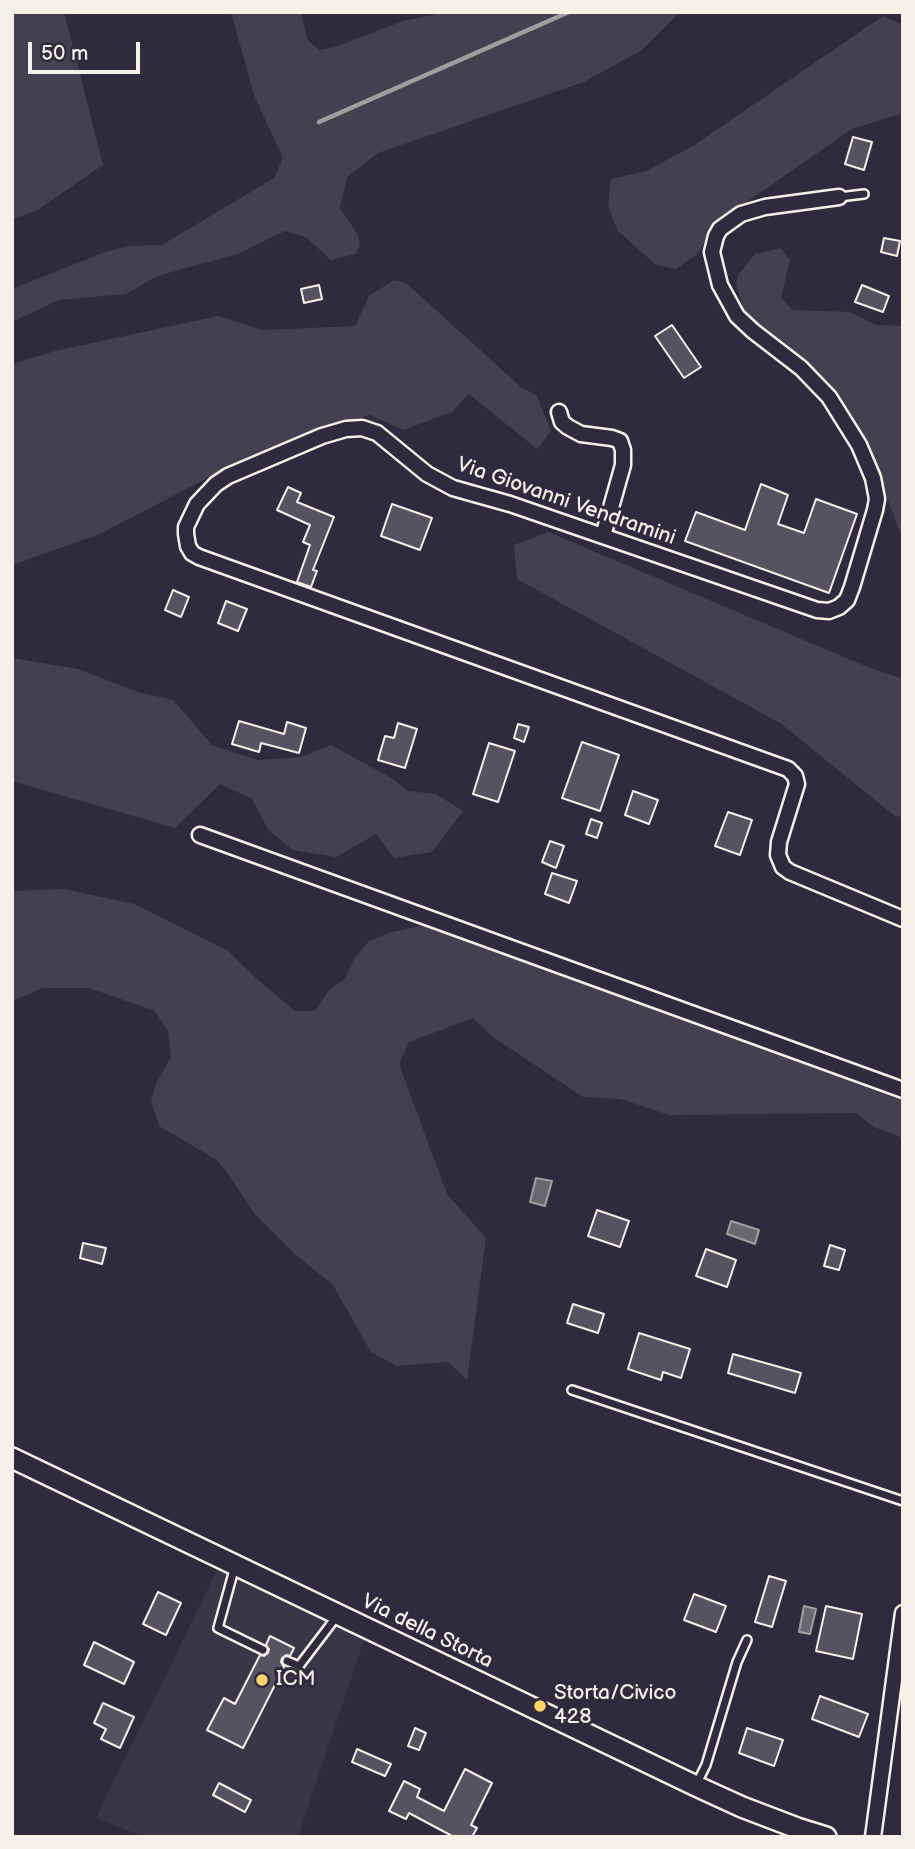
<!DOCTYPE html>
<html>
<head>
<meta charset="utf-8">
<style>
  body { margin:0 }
  #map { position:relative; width:915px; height:1849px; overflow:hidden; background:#2f2a3d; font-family:"Balsamiq Sans",sans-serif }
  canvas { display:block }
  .frame { position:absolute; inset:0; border:14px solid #f4f1e8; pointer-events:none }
  .scale { position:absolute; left:28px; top:42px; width:112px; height:32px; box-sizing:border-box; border:4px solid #f4f1e8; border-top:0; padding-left:9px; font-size:21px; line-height:24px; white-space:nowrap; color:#f4f1e8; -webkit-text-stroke:5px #2f2a3d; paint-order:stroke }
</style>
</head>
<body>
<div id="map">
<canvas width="915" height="1849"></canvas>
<div class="frame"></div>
<div class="scale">50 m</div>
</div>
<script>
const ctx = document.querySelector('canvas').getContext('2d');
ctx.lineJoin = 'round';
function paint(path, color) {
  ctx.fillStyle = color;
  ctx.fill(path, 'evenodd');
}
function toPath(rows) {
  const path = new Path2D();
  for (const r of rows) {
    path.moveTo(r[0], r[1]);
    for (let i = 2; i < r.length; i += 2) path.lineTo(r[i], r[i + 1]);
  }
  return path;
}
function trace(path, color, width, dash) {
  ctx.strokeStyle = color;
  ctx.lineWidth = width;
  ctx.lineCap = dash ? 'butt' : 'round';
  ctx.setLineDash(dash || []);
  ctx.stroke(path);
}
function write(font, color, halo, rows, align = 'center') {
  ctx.font = font + ' "Balsamiq Sans",sans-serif';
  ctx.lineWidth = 6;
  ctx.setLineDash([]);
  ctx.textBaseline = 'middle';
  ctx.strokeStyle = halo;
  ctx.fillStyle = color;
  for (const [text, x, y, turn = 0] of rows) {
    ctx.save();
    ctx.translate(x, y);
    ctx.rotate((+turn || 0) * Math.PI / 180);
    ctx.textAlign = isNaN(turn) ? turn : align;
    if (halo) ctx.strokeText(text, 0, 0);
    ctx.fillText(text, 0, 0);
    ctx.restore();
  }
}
paint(toPath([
  [217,1570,364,1640,298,1837,145,1837,96,1818]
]), '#3b3647');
paint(toPath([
  [12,12,64,12,103,165,36,211,12,219],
  [231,12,301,12,307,39,319,50,335,47,403,21,447,12,680,12,642,50,584,82,378,153,347,177,340,208,358,235,360,246,355,254,331,260,306,237,285,231,238,254,157,276,126,294,59,300,12,322,12,289,105,252,129,246,162,245,274,178,283,158,254,95],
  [883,16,903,25,903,113,852,129,725,217,696,255,676,269,656,265,618,231,608,207,611,179,646,171,693,146],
  [781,248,790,260,781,298,793,310,850,312,876,325,903,326,903,540,866,441,827,381,765,330,744,310,736,283,738,275,755,254],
  [394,280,406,283,521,387,537,396,551,431,537,449,469,394,452,412,403,430,370,415,323,427,213,475,100,534,12,565,12,364,55,351,218,316,263,330,355,326,369,296],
  [548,532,870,668,903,679,903,817,895,816,780,723,517,579,514,545],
  [12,658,78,669,138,692,173,700,212,745,258,760,301,757,331,745,393,779,408,791,436,794,463,811,432,852,394,858,376,834,336,857,293,850,269,831,252,799,220,784,175,828,12,781],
  [64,889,134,904,227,950,259,981,295,1011,315,1011,329,990,345,979,354,959,368,942,388,933,424,925,450,932,903,1101,903,1138,874,1127,856,1113,669,1115,621,1099,583,1097,493,1037,473,1018,409,1042,399,1064,447,1194,486,1238,467,1380,448,1362,397,1366,371,1352,333,1285,296,1255,254,1213,229,1175,217,1160,159,1126,151,1101,156,1084,171,1057,168,1031,155,1011,89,988,43,988,12,1001,12,891]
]), '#454050');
const water = toPath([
  [536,1178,552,1181,545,1206,530,1202,536,1178],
  [731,1221,759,1230,755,1244,727,1234,731,1221],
  [804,1606,816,1609,810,1634,799,1632,804,1606]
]);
paint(water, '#6a6670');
trace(water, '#a19ea0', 2);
trace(toPath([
  [319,122,569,12]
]), '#a19ea0', 4.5);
const building = toPath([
  [853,137,872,142,864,170,845,164,853,137],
  [884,238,900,241,897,256,881,252,884,238],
  [319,285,322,299,304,303,301,289,319,285],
  [862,285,889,296,883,312,855,302,862,285],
  [672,325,701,367,684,378,655,336,672,325],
  [761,484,788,495,778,524,804,533,816,499,857,514,829,593,685,541,696,512,745,530,761,484],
  [288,487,301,493,297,502,334,517,313,570,317,571,311,587,297,582,310,545,303,542,310,525,277,510,288,487],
  [392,504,432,518,420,550,381,536,392,504],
  [173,590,189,597,181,617,165,610,173,590],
  [226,601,247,609,238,631,218,623,226,601],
  [239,721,284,734,287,722,306,728,299,753,261,743,259,752,232,744,239,721],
  [398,723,417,729,405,768,378,760,385,736,394,738,398,723],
  [518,724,529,727,524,742,514,738,518,724],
  [582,742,619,755,600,811,562,798,582,742],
  [489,743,515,751,498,802,473,794,489,743],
  [633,791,658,800,649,824,625,815,633,791],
  [728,812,752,820,740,855,715,846,728,812],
  [591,819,602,823,597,838,586,834,591,819],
  [550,841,564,846,556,868,542,862,550,841],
  [552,873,577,881,569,903,545,894,552,873],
  [597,1210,629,1221,620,1247,588,1236,597,1210],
  [83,1243,106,1248,102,1264,80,1258,83,1243],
  [830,1245,845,1250,839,1270,824,1266,830,1245],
  [706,1249,736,1260,727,1287,696,1276,706,1249],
  [573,1304,604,1314,598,1333,567,1323,573,1304],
  [639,1333,690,1349,681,1378,663,1372,661,1380,628,1369,639,1333],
  [733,1354,801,1373,795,1393,728,1373,733,1354],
  [769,1576,786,1581,772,1627,755,1622,769,1576],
  [158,1592,181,1603,166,1635,143,1624,158,1592],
  [694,1594,726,1606,716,1632,684,1620,694,1594],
  [826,1606,862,1614,853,1659,816,1651,826,1606],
  [270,1636,294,1648,290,1656,286,1655,282,1658,281,1662,284,1667,243,1748,207,1730,224,1698,235,1704,260,1655,264,1656,268,1653,269,1649,266,1645,270,1636],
  [94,1642,134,1662,124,1684,84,1665,94,1642],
  [820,1696,868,1714,859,1737,812,1719,820,1696],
  [103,1703,134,1717,120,1748,101,1739,106,1729,94,1723,103,1703],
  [415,1728,426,1733,419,1750,408,1746,415,1728],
  [747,1728,783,1740,774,1766,739,1753,747,1728],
  [357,1749,391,1764,385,1776,352,1762,357,1749],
  [465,1769,492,1783,471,1825,477,1828,472,1837,454,1837,409,1813,406,1819,389,1811,404,1781,420,1789,417,1797,444,1811,465,1769],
  [219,1783,251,1800,245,1812,213,1795,219,1783]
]);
paint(building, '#56525f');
trace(building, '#f4f1e8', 2);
const service = toPath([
  [839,197,864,194],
  [572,1390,903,1501],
  [235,1566,218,1628,263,1650],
  [287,1661,299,1666,337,1616],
  [696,1785,706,1765,737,1662,747,1640]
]);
const minor = toPath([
  [839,197,765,207,741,214,720,229,716,236,712,252,720,285,737,316,753,331,801,368,829,397,859,445,873,478,877,499,875,510,852,587,847,600,839,607,829,611,817,610,510,504,453,488,427,474,377,433,362,428,346,429,322,436,228,476,216,484,197,504,186,527,186,534,188,546,192,553,199,557,788,769,795,776,797,784,779,842,778,855,783,867,790,872,903,919],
  [559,412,562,422,568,427,581,434,612,438,620,441,623,450,623,465,603,536],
  [200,835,903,1090],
  [873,1837,903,1613]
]);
const secondary = toPath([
  [12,1458,696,1786,742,1807,797,1828,826,1837]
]);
trace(service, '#f4f1e8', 12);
trace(minor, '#f4f1e8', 19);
trace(secondary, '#f4f1e8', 24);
trace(service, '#2f2a3d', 7);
trace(minor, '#2f2a3d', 14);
trace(secondary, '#2f2a3d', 19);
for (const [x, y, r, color] of [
  [262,1680,7,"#ffd166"],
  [540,1706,7,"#ffd166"]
]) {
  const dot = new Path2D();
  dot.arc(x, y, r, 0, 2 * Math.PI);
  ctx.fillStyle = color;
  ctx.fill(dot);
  trace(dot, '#2f2a3d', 2.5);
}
write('21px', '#f4f1e8', '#2f2a3d', [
  ["Via Giovanni Vendramini",566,502,19],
  ["Via della Storta",427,1632,26]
]);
write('21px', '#f4f1e8', '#2f2a3d', [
  ["ICM",276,1680],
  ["Storta/Civico",554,1694],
  ["428",554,1718]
], 'left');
</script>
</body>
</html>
